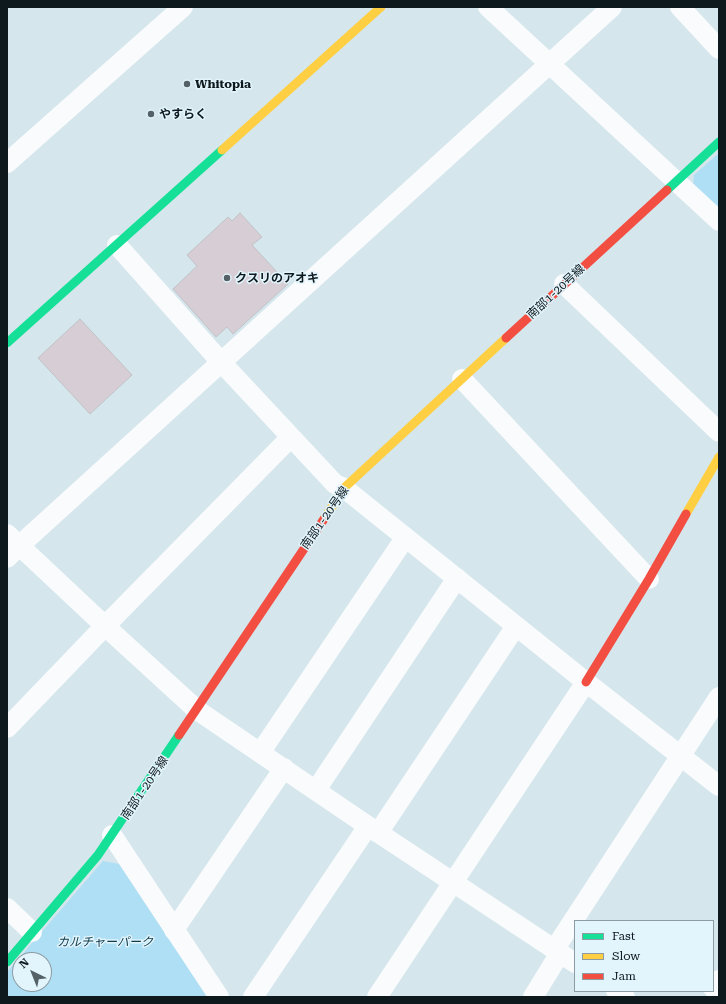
<!DOCTYPE html>
<html>
<head>
<meta charset="utf-8">
<style>
  body { margin:0 }
  #map { position:relative; width:726px; height:1004px; overflow:hidden; background:#d5e6ed; font-family:"Roboto Serif",serif }
  canvas { display:block }
  .frame { position:absolute; inset:0; border:8px solid #0e191d; pointer-events:none }
  .legend { position:absolute; left:574px; top:920px; width:140px; height:72px; box-sizing:border-box; background:#e2f4fc; border:1px solid #8d9ca3; margin:0; padding:5px 7px; list-style:none; font-size:12px; color:#0e191d }
  .legend li { display:flex; align-items:center; gap:8px; height:20px }
  .legend b { width:20px; border:1px solid #8d9ca3 }
  .north { position:absolute; left:12px; top:952px; width:40px; height:40px; box-sizing:border-box; background:#e2f4fc; border:1px solid #8d9ca3; border-radius:50%; rotate:317deg; font-size:11px; font-weight:700; line-height:16px; text-align:center; color:#0e191d }
  .north::after { content:''; display:block; margin:auto; width:14px; height:18px; background:#546166; clip-path:polygon(50% 0,100% 100%,50% 72%,0 100%) }
</style>
</head>
<body>
<div id="map">
<canvas width="726" height="1004"></canvas>
<div class="frame"></div>
<ul class="legend">
<li><b style="height:5px;background:#16e098"></b>Fast</li>
<li><b style="height:5px;background:#ffcf43"></b>Slow</li>
<li><b style="height:5px;background:#f24e42"></b>Jam</li>
</ul>
<div class="north">N</div>
</div>
<script>
const ctx = document.querySelector('canvas').getContext('2d');
ctx.lineJoin = 'round';
function paint(path, color) {
  ctx.fillStyle = color;
  ctx.fill(path, 'evenodd');
}
function toPath(rows) {
  const path = new Path2D();
  for (const r of rows) {
    path.moveTo(r[0], r[1]);
    for (let i = 2; i < r.length; i += 2) path.lineTo(r[i], r[i + 1]);
  }
  return path;
}
function trace(path, color, width, dash) {
  ctx.strokeStyle = color;
  ctx.lineWidth = width;
  ctx.lineCap = dash ? 'butt' : 'round';
  ctx.setLineDash(dash || []);
  ctx.stroke(path);
}
function write(font, color, halo, rows, align = 'center') {
  ctx.font = font + ' "Roboto Serif","Noto Sans JP",serif';
  ctx.lineWidth = 3;
  ctx.setLineDash([]);
  ctx.textBaseline = 'middle';
  ctx.strokeStyle = halo;
  ctx.fillStyle = color;
  for (const [text, x, y, turn = 0] of rows) {
    ctx.save();
    ctx.translate(x, y);
    ctx.rotate((+turn || 0) * Math.PI / 180);
    ctx.textAlign = isNaN(turn) ? turn : align;
    if (halo) ctx.strokeText(text, 0, 0);
    ctx.fillText(text, 0, 0);
    ctx.restore();
  }
}
paint(toPath([
  [719,153,719,208,693,185,694,175],
  [103,861,119,864,208,997,7,997,7,972],
  [20,960,44,960,44,984,20,984]
]), '#afdff4');
const building = toPath([
  [240,213,262,237,252,245,288,284,233,334,227,327,216,337,173,289,197,266,187,255,228,217,232,221,240,213],
  [80,319,132,375,90,414,38,358,80,319]
]);
paint(building, '#d7cdd4');
trace(building, '#c0c2c6', 1);
trace(toPath([
  [488,7,719,221],
  [680,7,719,49],
  [7,163,183,7],
  [117,245,221,362,335,484,344,488,586,682,719,786],
  [564,284,719,432],
  [462,379,649,579],
  [7,534,105,626,197,710,368,826,575,963],
  [7,558,19,546,612,7],
  [7,728,105,626,291,437],
  [260,753,405,538],
  [316,790,457,578],
  [378,833,516,626],
  [112,835,219,997],
  [7,908,32,932],
  [174,930,284,768],
  [554,950,719,697],
  [713,988,719,980],
  [616,991,625,997],
  [253,997,368,826],
  [377,997,586,682],
  [533,997,560,953]
]), '#f9fbfc', 20);
trace(toPath([
  [667,190,719,142],
  [7,343,222,150],
  [7,962,98,855,179,735]
]), '#16e098', 9);
trace(toPath([
  [222,150,381,7],
  [686,514,719,457],
  [324,519,344,488,506,338]
]), '#ffcf43', 9);
trace(toPath([
  [506,338,667,190],
  [586,682,649,579,686,514],
  [179,735,324,519]
]), '#f24e42', 9);
for (const [x, y, r, color] of [
  [187,84,4,"#546166"],
  [151,114,4,"#546166"],
  [227,278,4,"#546166"]
]) {
  const dot = new Path2D();
  dot.arc(x, y, r, 0, 2 * Math.PI);
  ctx.fillStyle = color;
  ctx.fill(dot);
  trace(dot, '#e2f4fc', 1.5);
}
write('bold 12px', '#0e191d', '#e2f4fc', [
  ["Whitopia",195,84],
  ["やすらく",159,114],
  ["クスリのアオキ",235,278]
], 'left');
write('12px', '#0e191d', '#e2f4fc', [
  ["南部1-20号線",556,292,-43],
  ["南部1-20号線",325,518,-55],
  ["南部1-20号線",145,788,-56]
]);
write('italic 12px', '#0d3b4c', '#e2f4fc', [
  ["カルチャーパーク",105,942]
]);
</script>
</body>
</html>
